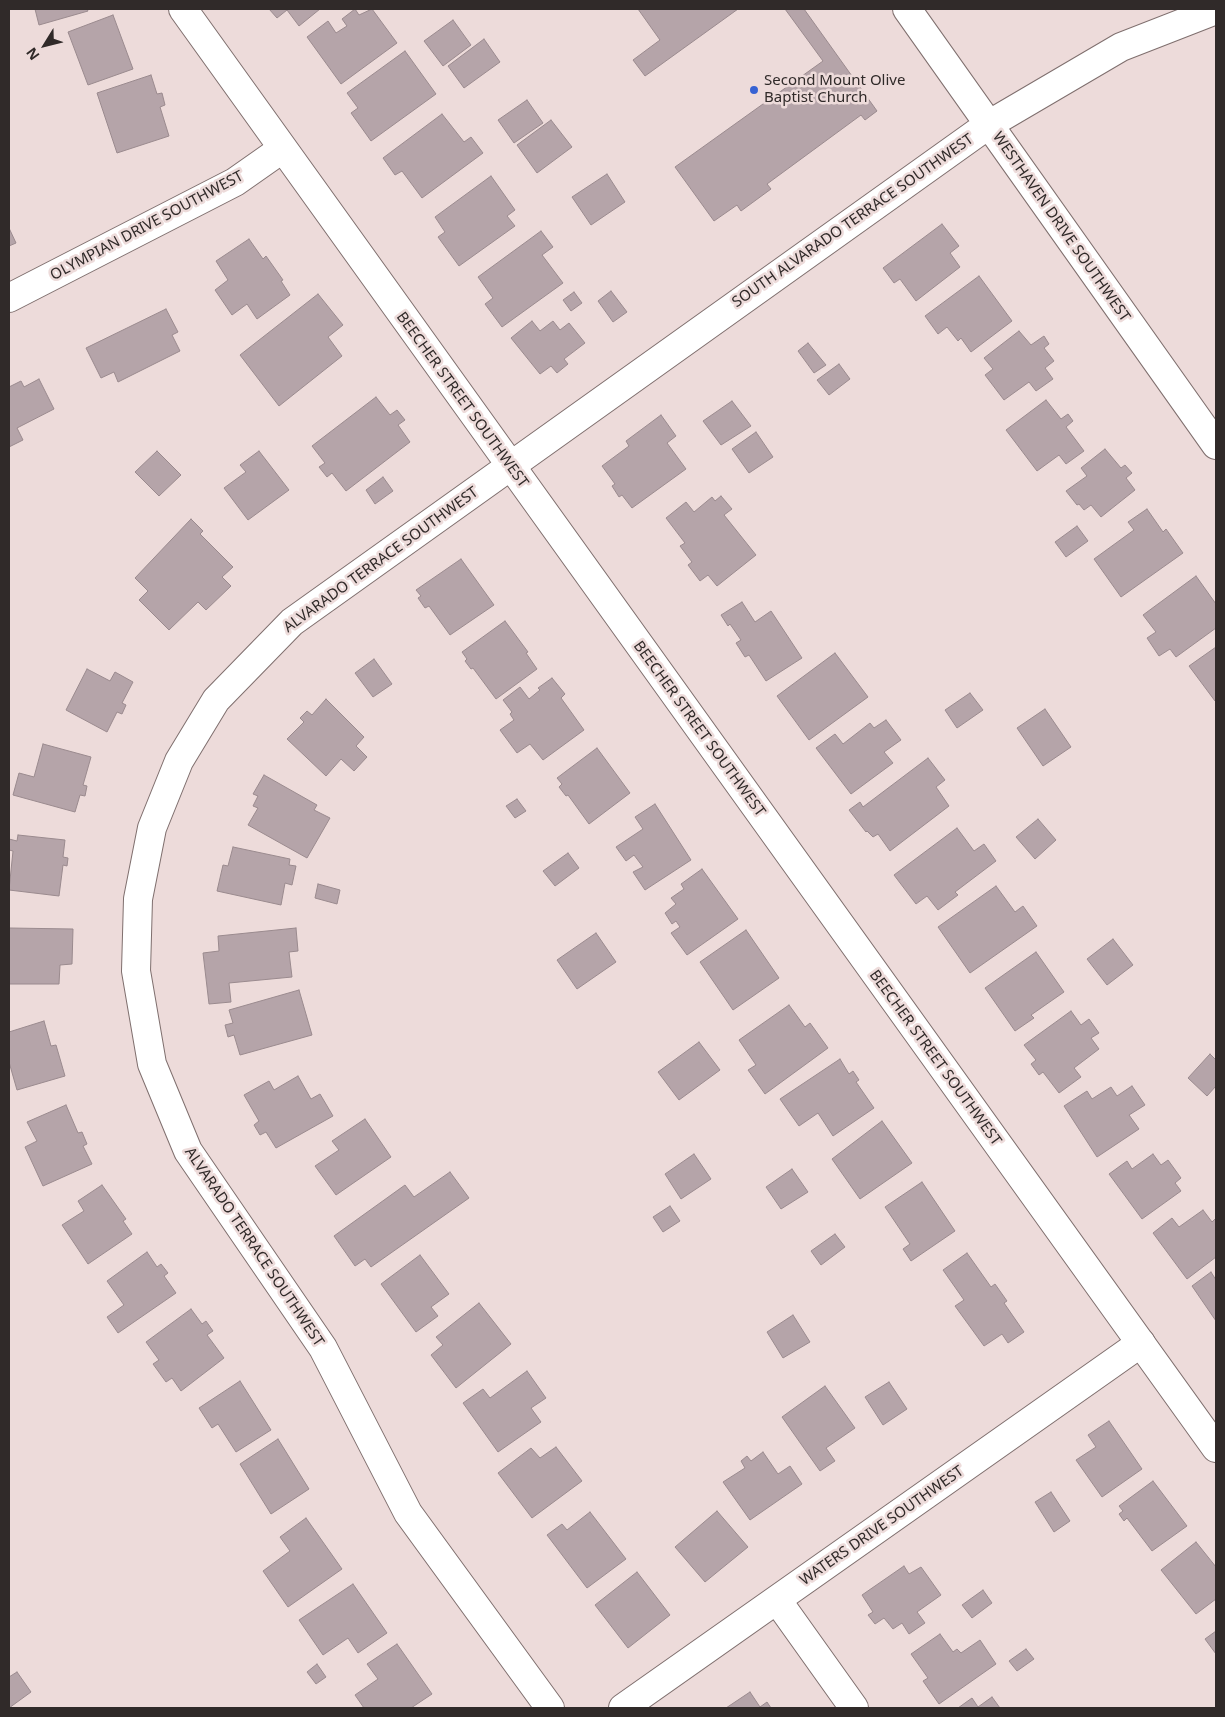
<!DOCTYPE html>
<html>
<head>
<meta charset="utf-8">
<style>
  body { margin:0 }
  #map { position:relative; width:1225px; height:1717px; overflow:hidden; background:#eddbda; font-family:"Noto Sans",sans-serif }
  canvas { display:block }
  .frame { position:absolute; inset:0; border:10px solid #302a29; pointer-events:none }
  .north { position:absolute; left:20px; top:20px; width:50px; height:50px; -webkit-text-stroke:4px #eddbda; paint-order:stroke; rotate:234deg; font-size:14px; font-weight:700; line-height:20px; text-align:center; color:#302a29 }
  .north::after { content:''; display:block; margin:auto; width:18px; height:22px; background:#302a29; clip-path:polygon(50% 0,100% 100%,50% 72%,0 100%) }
</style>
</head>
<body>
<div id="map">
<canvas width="1225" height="1717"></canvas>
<div class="frame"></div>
<div class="north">N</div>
</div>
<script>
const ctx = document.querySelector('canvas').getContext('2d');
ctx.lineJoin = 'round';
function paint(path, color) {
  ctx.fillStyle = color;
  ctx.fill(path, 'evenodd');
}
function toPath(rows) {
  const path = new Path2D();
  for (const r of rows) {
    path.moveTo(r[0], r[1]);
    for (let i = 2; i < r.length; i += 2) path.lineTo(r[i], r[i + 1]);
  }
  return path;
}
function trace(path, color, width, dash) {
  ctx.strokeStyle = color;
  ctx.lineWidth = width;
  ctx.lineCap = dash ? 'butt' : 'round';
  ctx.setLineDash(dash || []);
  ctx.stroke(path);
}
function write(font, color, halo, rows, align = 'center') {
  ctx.font = font + ' "Noto Sans",sans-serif';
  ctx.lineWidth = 5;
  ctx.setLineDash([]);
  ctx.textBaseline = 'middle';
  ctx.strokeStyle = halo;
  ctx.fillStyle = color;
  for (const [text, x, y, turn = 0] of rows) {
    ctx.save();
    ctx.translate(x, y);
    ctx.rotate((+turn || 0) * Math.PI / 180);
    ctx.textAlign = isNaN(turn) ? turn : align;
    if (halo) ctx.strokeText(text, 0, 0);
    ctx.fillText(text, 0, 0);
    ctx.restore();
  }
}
const building = toPath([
  [35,9,87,9,88,11,39,25,35,9],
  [269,9,320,9,299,26,287,10,277,18,269,9],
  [355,9,359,15,372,9,397,43,341,84,307,37,328,21,336,33,347,26,342,19,355,9],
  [638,9,738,9,645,76,633,60,660,40,638,9],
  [785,9,804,9,877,111,865,120,861,115,767,184,771,189,741,211,737,205,714,221,675,167,823,61,785,9],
  [113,15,133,69,88,85,68,32,113,15],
  [453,20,471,45,443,66,424,41,453,20],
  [484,39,500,62,464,88,448,66,484,39],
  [405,51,436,94,371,141,351,113,358,108,347,93,405,51],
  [151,75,157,94,162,93,165,105,160,107,169,136,117,153,97,93,151,75],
  [527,100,543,123,514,143,498,120,527,100],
  [442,114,464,142,471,137,483,153,422,198,402,171,395,175,383,158,442,114],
  [551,120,572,147,537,173,517,145,551,120],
  [607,174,625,202,591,225,572,197,607,174],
  [491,176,515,210,507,216,515,226,459,266,438,237,445,232,435,217,491,176],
  [942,224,959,246,950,253,960,267,916,301,900,279,894,283,883,268,942,224],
  [9,228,16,243,9,246,9,228],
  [541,231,553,247,542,255,563,283,502,327,485,304,493,298,478,277,541,231],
  [249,239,263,259,266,256,283,280,281,281,290,295,257,319,247,304,232,315,215,290,228,280,216,261,249,239],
  [979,276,1012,321,971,352,961,338,958,341,947,327,938,334,925,316,979,276],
  [611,291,627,312,613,322,598,301,611,291],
  [574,292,582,303,571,311,563,300,574,292],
  [318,294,343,325,328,337,342,356,279,406,240,355,318,294],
  [166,309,178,332,172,335,180,351,118,382,114,372,101,378,86,348,166,309],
  [532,321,540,331,553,321,560,330,569,323,585,343,564,359,568,364,557,373,551,366,540,374,511,338,532,321],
  [1019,331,1031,345,1044,336,1049,344,1044,348,1054,361,1045,368,1053,379,1036,391,1029,382,1004,400,985,375,993,369,984,358,1019,331],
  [808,343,826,365,814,373,798,351,808,343],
  [839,364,850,379,829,395,817,380,839,364],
  [39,379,54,409,17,428,23,440,9,447,9,387,21,381,24,387,39,379],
  [376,397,390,415,397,410,405,420,398,425,410,442,346,491,332,473,327,477,319,467,325,463,312,446,376,397],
  [1046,400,1061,419,1068,414,1073,421,1066,427,1084,451,1066,464,1059,455,1037,471,1006,430,1046,400],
  [732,401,751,426,721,445,703,421,732,401],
  [661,415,676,436,667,443,686,469,632,508,622,495,619,497,612,486,615,484,602,466,629,446,626,441,661,415],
  [756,432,773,457,749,473,732,449,756,432],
  [1105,449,1121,468,1125,465,1132,473,1126,478,1135,490,1101,517,1091,505,1084,510,1079,504,1077,505,1066,491,1087,476,1081,468,1105,449],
  [157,451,181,475,159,496,135,472,157,451],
  [259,451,289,490,248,520,224,488,246,472,240,465,259,451],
  [383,477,393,491,375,504,366,490,383,477],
  [721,496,732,509,724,515,756,555,717,586,708,575,700,581,688,565,692,562,680,546,685,543,666,518,686,502,694,512,712,497,715,501,721,496],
  [1147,509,1163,532,1166,529,1183,553,1121,597,1094,559,1134,530,1128,522,1147,509],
  [191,519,203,531,200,534,233,567,222,577,231,586,206,610,198,602,169,630,139,600,148,591,135,578,191,519],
  [1077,526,1088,541,1066,557,1055,542,1077,526],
  [461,559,494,605,450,635,429,606,425,608,418,598,421,596,416,590,461,559],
  [1196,576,1216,604,1216,628,1176,657,1170,649,1159,656,1147,638,1156,632,1143,615,1196,576],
  [742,602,755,622,771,611,802,658,766,681,749,655,745,657,736,643,741,640,730,624,728,626,721,615,742,602],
  [505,621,528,652,526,653,537,669,496,699,473,668,471,669,465,661,467,659,462,652,505,621],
  [1216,647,1216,700,1215,701,1189,666,1216,647],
  [835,653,868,697,809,740,777,696,835,653],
  [374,659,392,684,373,697,355,673,374,659],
  [87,669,110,681,115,672,133,682,122,703,126,705,122,714,117,712,107,732,66,710,87,669],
  [552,678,565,694,561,698,584,730,543,760,530,744,517,753,500,730,514,720,510,714,512,712,503,700,520,687,529,699,540,690,538,688,552,678],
  [970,693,983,710,957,728,945,710,970,693],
  [326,699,364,737,356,746,367,757,354,771,341,759,326,776,287,739,304,722,300,718,307,711,312,715,326,699],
  [1045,709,1071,747,1043,766,1017,728,1045,709],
  [886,720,901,740,884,752,893,763,851,794,816,748,835,734,843,744,870,723,874,728,886,720],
  [43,744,91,757,83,785,87,786,85,796,80,795,75,812,13,795,19,773,34,777,43,744],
  [597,748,630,793,589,824,568,795,566,796,559,787,562,784,557,778,597,748],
  [928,758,945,780,936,787,949,806,890,851,878,834,873,837,867,831,866,832,849,810,860,802,863,807,928,758],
  [264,775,317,805,314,810,330,818,307,858,248,825,258,808,253,806,258,796,253,794,264,775],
  [517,799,526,811,515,818,506,806,517,799],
  [655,804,691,860,645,890,633,872,643,867,634,855,626,861,616,847,643,829,635,817,655,804],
  [1038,819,1056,840,1035,859,1016,837,1038,819],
  [957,828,974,851,984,844,996,861,955,892,958,895,938,910,927,896,916,904,894,875,957,828],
  [18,835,65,840,63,857,68,858,67,866,63,865,59,896,9,890,13,851,9,850,9,839,17,841,18,835],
  [233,847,290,859,289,865,296,866,292,885,285,883,281,905,217,891,223,865,228,866,233,847],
  [568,853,579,868,555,886,543,871,568,853],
  [702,869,738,919,687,955,671,933,680,927,676,921,672,924,665,913,676,904,671,898,684,889,681,884,702,869],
  [318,884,340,890,337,904,315,898,318,884],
  [996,886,1015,912,1023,906,1037,926,970,973,938,927,996,886],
  [9,928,73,929,72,964,60,965,59,984,9,984,9,928],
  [296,928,298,951,289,952,292,977,229,983,231,1002,209,1004,203,953,219,951,218,936,296,928],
  [746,930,779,978,733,1010,700,962,746,930],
  [596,933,616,962,577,989,557,960,596,933],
  [1113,939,1133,965,1107,985,1087,959,1113,939],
  [1036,952,1064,992,1031,1015,1034,1018,1015,1031,985,988,1036,952],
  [299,990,312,1035,240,1055,234,1035,228,1037,225,1025,233,1023,229,1010,299,990],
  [789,1005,805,1027,810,1023,828,1048,765,1094,748,1070,756,1065,739,1040,789,1005],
  [1071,1011,1081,1025,1089,1019,1099,1033,1091,1038,1099,1049,1074,1068,1081,1077,1059,1093,1043,1072,1039,1075,1031,1064,1036,1060,1024,1045,1071,1011],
  [44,1021,51,1046,56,1045,65,1076,17,1090,9,1062,9,1032,44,1021],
  [699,1042,720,1070,679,1100,658,1072,699,1042],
  [1210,1054,1216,1060,1216,1086,1207,1096,1188,1078,1210,1054],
  [840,1059,849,1074,853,1071,859,1080,856,1082,874,1108,833,1136,818,1113,799,1126,780,1099,840,1059],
  [298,1076,311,1099,320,1094,333,1116,276,1148,266,1132,260,1135,254,1125,259,1121,244,1095,269,1081,274,1090,298,1076],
  [1132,1086,1145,1105,1129,1115,1139,1129,1097,1157,1064,1106,1087,1091,1092,1099,1111,1087,1117,1096,1132,1086],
  [66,1105,78,1133,82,1132,87,1144,83,1146,92,1164,43,1186,25,1147,37,1141,27,1122,66,1105],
  [365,1119,391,1157,336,1195,315,1166,339,1150,332,1141,365,1119],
  [882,1121,912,1163,860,1199,832,1159,882,1121],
  [694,1154,711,1179,681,1199,665,1174,694,1154],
  [1153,1154,1161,1165,1168,1160,1181,1178,1175,1183,1181,1191,1142,1219,1109,1174,1127,1161,1132,1169,1153,1154],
  [792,1169,808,1192,781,1209,766,1187,792,1169],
  [450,1172,469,1198,371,1267,365,1259,355,1266,334,1236,405,1185,414,1197,450,1172],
  [922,1182,955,1231,911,1261,903,1249,910,1244,885,1207,922,1182],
  [102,1185,126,1219,123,1221,132,1234,88,1264,62,1225,84,1211,78,1201,102,1185],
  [670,1206,680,1221,663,1232,653,1217,670,1206],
  [1203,1210,1212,1222,1216,1218,1216,1257,1187,1279,1153,1233,1172,1218,1179,1227,1203,1210],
  [835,1234,845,1247,821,1265,811,1251,835,1234],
  [147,1252,157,1267,161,1264,168,1273,164,1276,176,1293,118,1333,107,1317,124,1305,107,1281,147,1252],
  [967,1253,991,1287,995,1284,1007,1301,1004,1303,1024,1332,1008,1343,1002,1334,984,1346,955,1306,964,1300,943,1270,967,1253],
  [420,1255,449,1294,431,1307,438,1316,416,1332,381,1284,420,1255],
  [1211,1272,1216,1280,1216,1321,1192,1286,1211,1272],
  [479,1303,511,1344,456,1388,431,1355,443,1345,436,1337,479,1303],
  [191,1309,202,1324,206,1321,213,1331,207,1335,224,1358,181,1391,172,1378,166,1382,153,1364,159,1360,146,1342,191,1309],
  [793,1315,810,1342,783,1358,767,1332,793,1315],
  [527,1371,546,1398,531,1408,541,1422,498,1452,463,1403,483,1389,490,1398,527,1371],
  [240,1381,271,1430,236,1452,218,1424,212,1428,199,1408,240,1381],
  [889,1382,907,1409,883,1425,865,1397,889,1382],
  [825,1386,855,1428,826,1448,835,1461,820,1471,782,1417,825,1386],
  [1109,1421,1142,1469,1102,1497,1076,1460,1096,1447,1088,1435,1109,1421],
  [278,1439,309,1489,271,1514,240,1464,278,1439],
  [556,1447,582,1481,532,1518,498,1473,531,1448,540,1458,556,1447],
  [763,1452,778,1474,790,1466,802,1484,750,1520,723,1482,745,1468,741,1461,747,1456,751,1461,763,1452],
  [1153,1481,1187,1526,1152,1551,1127,1518,1124,1521,1119,1514,1123,1511,1119,1506,1153,1481],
  [1051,1492,1070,1521,1054,1532,1035,1502,1051,1492],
  [717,1511,748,1547,705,1582,675,1547,717,1511],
  [590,1512,626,1559,587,1588,547,1535,562,1524,567,1530,590,1512],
  [306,1518,342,1569,288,1607,263,1571,290,1551,280,1537,306,1518],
  [1196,1542,1216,1567,1216,1599,1196,1614,1161,1570,1196,1542],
  [904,1566,909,1574,921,1567,941,1595,917,1612,925,1623,909,1634,902,1623,893,1629,884,1618,875,1624,868,1615,873,1612,862,1595,904,1566],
  [637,1572,670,1615,628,1648,595,1605,637,1572],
  [353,1584,387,1633,358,1653,348,1638,323,1655,299,1620,353,1584],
  [983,1590,992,1603,972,1618,962,1605,983,1590],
  [1216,1631,1216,1654,1205,1639,1216,1631],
  [940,1634,953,1652,957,1649,961,1653,980,1640,996,1664,939,1704,923,1681,928,1678,911,1654,940,1634],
  [397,1644,432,1694,411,1708,364,1708,355,1695,378,1679,367,1664,397,1644],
  [1026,1649,1034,1659,1017,1671,1009,1661,1026,1649],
  [317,1664,326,1677,316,1684,307,1672,317,1664],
  [17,1672,31,1692,9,1708,9,1677,17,1672],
  [750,1692,760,1707,767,1702,771,1708,726,1708,750,1692],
  [992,1697,1000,1708,958,1708,972,1698,978,1707,992,1697]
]);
paint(building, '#b5a4a9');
trace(building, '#9a8a8e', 1);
const minor = toPath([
  [907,9,1216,445],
  [9,298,235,182,282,149],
  [777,1600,854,1708],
  [550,1708,408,1513,323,1348,188,1151,152,1064,136,971,138,899,152,828,179,761,216,700,292,622,988,125,1121,47,1216,10],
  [623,1708,1141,1343]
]);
const tertiary = toPath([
  [183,9,1216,1448]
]);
trace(minor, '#7f6f6e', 30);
trace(tertiary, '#7f6f6e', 30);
trace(minor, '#fff', 28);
trace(tertiary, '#fff', 28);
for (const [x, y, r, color] of [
  [754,90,5,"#3762d3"]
]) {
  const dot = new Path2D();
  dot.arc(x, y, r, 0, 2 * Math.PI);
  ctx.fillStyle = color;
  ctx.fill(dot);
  trace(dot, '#eddbda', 2);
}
write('15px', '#302a29', '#eddbda', [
  ["Second Mount Olive",764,81],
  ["Baptist Church",764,98]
], 'left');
write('15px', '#302a29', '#eddbda', [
  ["SOUTH ALVARADO TERRACE SOUTHWEST",853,221,-35],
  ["OLYMPIAN DRIVE SOUTHWEST",147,226,-28],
  ["WESTHAVEN DRIVE SOUTHWEST",1061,227,55],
  ["BEECHER STREET SOUTHWEST",462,400,54],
  ["ALVARADO TERRACE SOUTHWEST",381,560,-36],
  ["BEECHER STREET SOUTHWEST",699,729,54],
  ["BEECHER STREET SOUTHWEST",935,1058,54],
  ["ALVARADO TERRACE SOUTHWEST",254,1247,56],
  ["WATERS DRIVE SOUTHWEST",882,1526,-35]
]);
</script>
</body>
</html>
